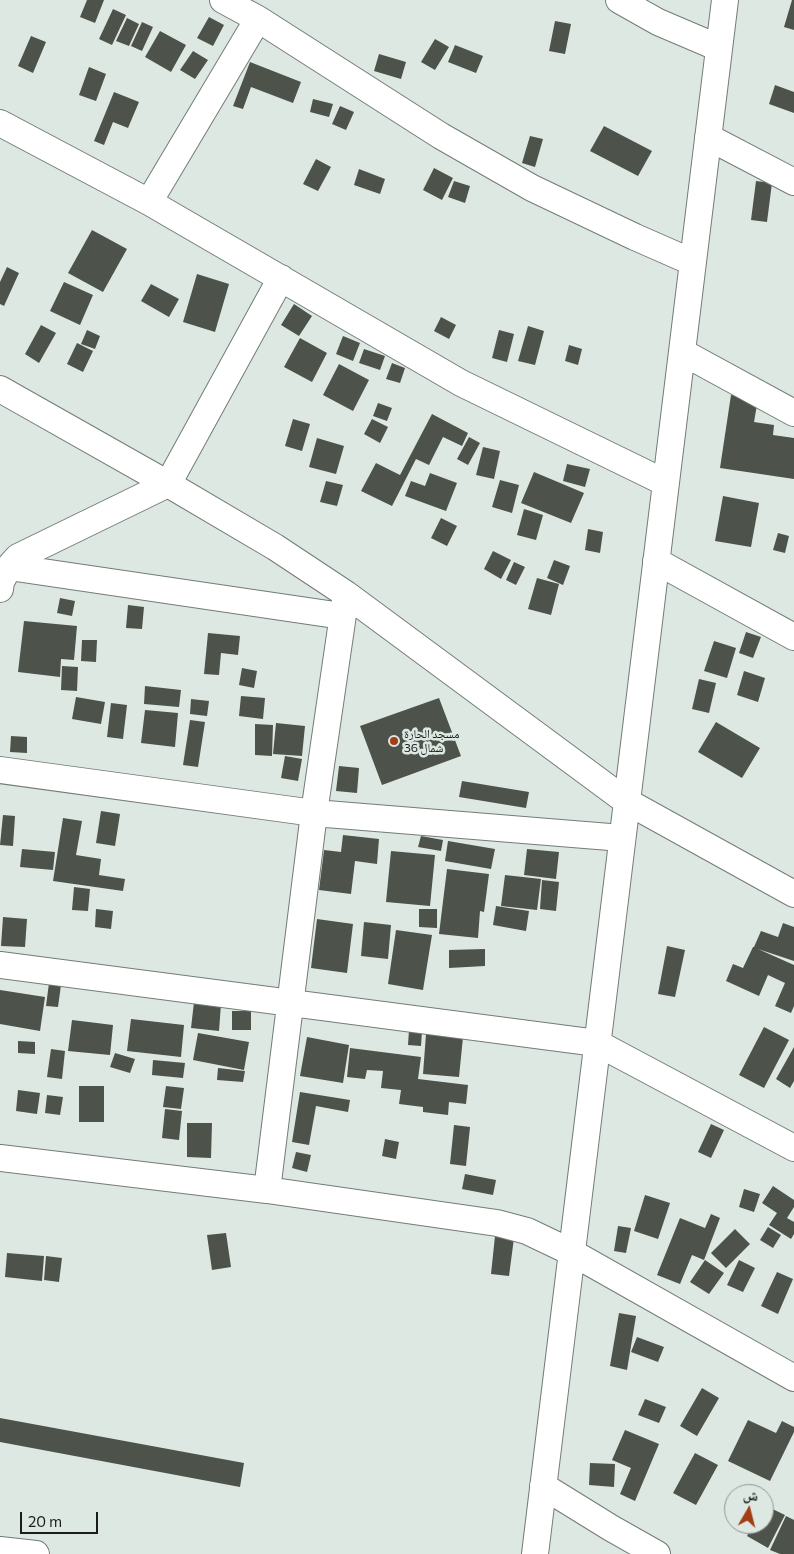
<!DOCTYPE html>
<html>
<head>
<meta charset="utf-8">
<style>
  body { margin:0 }
  #map { position:relative; width:794px; height:1554px; overflow:hidden; background:#dee8e2; font-family:Commissioner,"Noto Naskh Arabic",sans-serif }
  canvas { display:block }
  .north { position:absolute; left:724px; top:1484px; width:50px; height:50px; box-sizing:border-box; background:#dee8e2; border:1px solid #8f9692; border-radius:50%; rotate:8deg; font-size:14px; font-weight:700; line-height:20px; text-align:center; color:#191c1a }
  .north::after { content:''; display:block; margin:auto; width:18px; height:22px; background:#a33d16; clip-path:polygon(50% 0,100% 100%,50% 72%,0 100%) }
  .scale { position:absolute; left:20px; top:1512px; width:78px; height:22px; box-sizing:border-box; border:2px solid #191c1a; border-top:0; padding-left:6px; font-size:15px; line-height:18px; white-space:nowrap; color:#191c1a; -webkit-text-stroke:4px #dee8e2; paint-order:stroke }
</style>
</head>
<body>
<div id="map">
<canvas width="794" height="1554"></canvas>
<div class="north">ش</div>
<div class="scale">20 m</div>
</div>
<script>
const ctx = document.querySelector('canvas').getContext('2d');
ctx.lineJoin = 'round';
function paint(path, color) {
  ctx.fillStyle = color;
  ctx.fill(path, 'evenodd');
}
function toPath(rows) {
  const path = new Path2D();
  for (const r of rows) {
    path.moveTo(r[0], r[1]);
    for (let i = 2; i < r.length; i += 2) path.lineTo(r[i], r[i + 1]);
  }
  return path;
}
function trace(path, color, width, dash) {
  ctx.strokeStyle = color;
  ctx.lineWidth = width;
  ctx.lineCap = dash ? 'butt' : 'round';
  ctx.setLineDash(dash || []);
  ctx.stroke(path);
}
function write(font, color, halo, rows, align = 'center') {
  ctx.font = font + ' Commissioner,"Noto Naskh Arabic",sans-serif';
  ctx.lineWidth = 5;
  ctx.setLineDash([]);
  ctx.textBaseline = 'middle';
  ctx.strokeStyle = halo;
  ctx.fillStyle = color;
  for (const [text, x, y, turn = 0] of rows) {
    ctx.save();
    ctx.translate(x, y);
    ctx.rotate((+turn || 0) * Math.PI / 180);
    ctx.textAlign = isNaN(turn) ? turn : align;
    if (halo) ctx.strokeText(text, 0, 0);
    ctx.fillText(text, 0, 0);
    ctx.restore();
  }
}
paint(toPath([
  [87,0,104,0,95,23,80,17],
  [792,0,794,0,794,30,784,27],
  [113,9,126,15,112,45,99,39],
  [209,17,224,25,213,46,197,38],
  [127,18,139,24,129,46,116,41],
  [555,21,571,24,565,54,549,51],
  [142,22,153,27,142,51,131,46],
  [160,31,186,45,171,72,145,57],
  [31,36,46,42,33,73,18,66],
  [435,39,449,47,435,70,421,62],
  [455,45,483,56,476,73,448,62],
  [193,51,208,60,195,79,180,70],
  [379,54,406,62,401,79,374,71],
  [250,62,301,82,293,103,251,87,243,109,233,106],
  [89,67,106,74,96,101,79,95],
  [775,85,794,92,794,113,769,104],
  [114,92,139,102,128,128,113,122,104,145,94,141],
  [313,99,333,104,329,117,310,112],
  [340,106,354,112,346,130,332,124],
  [604,126,652,151,638,176,590,151],
  [530,136,543,139,535,167,522,163],
  [316,159,331,167,318,191,303,184],
  [434,168,453,178,442,200,423,190],
  [359,169,385,179,380,194,354,185],
  [454,181,470,186,465,203,448,197],
  [756,181,772,183,767,222,751,220],
  [92,230,127,249,103,292,68,273],
  [7,267,19,273,4,306,0,304,0,282],
  [197,274,229,284,215,332,183,322],
  [64,282,93,295,80,325,50,311],
  [151,284,179,299,169,317,141,301],
  [294,304,312,316,299,336,281,325],
  [441,317,456,325,449,339,434,331],
  [41,325,56,333,39,363,25,354],
  [528,326,544,331,535,365,518,361],
  [87,330,100,336,95,349,81,344],
  [499,330,514,334,507,362,492,358],
  [343,336,360,343,353,361,336,354],
  [300,338,327,353,312,382,284,367],
  [77,343,93,351,83,372,67,364],
  [569,345,582,349,578,365,565,361],
  [364,349,385,356,380,370,359,363],
  [392,363,405,368,400,383,386,379],
  [339,364,369,380,353,411,323,395],
  [731,395,758,399,754,422,774,425,773,435,794,438,794,479,720,468],
  [378,403,392,408,387,421,373,416],
  [432,414,468,433,462,446,443,437,429,465,416,459,392,506,361,491,376,463,400,475],
  [293,419,310,424,302,451,285,446],
  [372,419,388,427,380,443,364,434],
  [469,437,480,443,468,465,457,459],
  [317,438,344,446,336,474,309,467],
  [483,447,500,451,494,479,476,475],
  [567,464,590,469,585,487,563,481],
  [534,472,584,493,571,523,521,503],
  [430,473,457,483,446,511,405,496,411,481,425,486],
  [500,480,519,485,512,513,492,507],
  [326,481,343,485,337,506,320,502],
  [723,496,759,503,751,547,715,541],
  [524,509,543,515,536,540,517,535],
  [441,518,457,526,447,546,431,538],
  [588,529,603,532,600,553,585,550],
  [778,533,789,536,785,553,773,550],
  [493,551,511,560,501,579,484,569],
  [554,560,570,566,563,585,547,578],
  [514,562,525,567,516,585,506,580],
  [537,578,559,584,551,615,528,609],
  [60,598,75,601,72,616,57,613],
  [128,605,144,607,142,629,126,628],
  [24,621,77,626,74,660,61,659,60,677,18,672],
  [746,632,761,637,753,658,739,653],
  [208,633,240,636,238,655,221,653,219,675,204,674],
  [82,640,97,640,96,662,81,661],
  [714,641,736,648,727,678,704,671],
  [62,666,78,667,77,691,61,690],
  [242,668,257,671,254,688,239,685],
  [744,671,765,678,758,702,737,695],
  [699,679,716,683,709,713,692,709],
  [145,686,181,690,179,707,144,704],
  [241,696,265,698,263,719,239,716],
  [76,697,105,702,101,724,72,719],
  [439,698,461,756,382,785,360,726],
  [191,699,209,701,207,716,190,714],
  [111,703,127,705,123,739,107,737],
  [145,710,178,713,175,747,141,743],
  [190,720,205,722,198,767,183,765],
  [716,722,760,748,742,778,698,752],
  [276,723,305,726,302,756,273,754],
  [255,724,273,725,272,756,255,755],
  [11,736,27,737,27,753,10,752],
  [285,756,302,759,298,781,281,778],
  [339,766,359,768,357,793,336,791],
  [462,781,529,792,526,808,459,797],
  [101,811,120,814,115,846,96,843],
  [3,815,15,816,13,846,0,845],
  [63,818,82,821,76,855,101,859,99,875,125,879,123,891,53,881],
  [343,835,379,839,377,864,355,861,351,894,319,890,324,850,341,852],
  [421,836,443,840,441,851,418,847],
  [448,841,495,849,491,869,445,861],
  [22,849,55,852,53,870,20,867],
  [527,849,559,852,556,879,524,875],
  [391,851,435,855,430,906,386,902],
  [447,869,489,874,484,912,480,911,478,938,439,934],
  [505,875,541,879,537,910,501,906],
  [542,880,559,882,556,911,540,909],
  [74,887,90,889,88,911,72,910],
  [496,906,529,911,526,931,493,925],
  [96,909,113,911,111,929,95,927],
  [419,909,437,909,437,928,419,927],
  [3,917,27,919,25,947,1,946],
  [317,919,353,924,347,973,311,968],
  [364,922,391,925,388,959,361,956],
  [783,923,794,927,794,961,758,949,794,965,794,1006,791,1013,775,1006,785,983,768,975,759,996,726,981,733,964,743,968,753,947,754,947,761,931,778,937],
  [396,930,432,935,423,990,388,984],
  [667,946,685,950,675,997,658,994],
  [485,949,485,966,449,968,449,950],
  [49,983,61,985,58,1007,46,1006],
  [0,990,45,997,40,1031,0,1024],
  [194,1002,221,1004,219,1031,191,1028],
  [232,1011,251,1011,251,1030,232,1030],
  [131,1019,184,1025,181,1057,127,1051],
  [72,1020,113,1025,110,1055,68,1051],
  [764,1027,789,1040,764,1088,739,1075],
  [409,1030,422,1031,421,1046,408,1045],
  [198,1033,249,1042,244,1070,193,1060],
  [426,1034,463,1037,459,1077,423,1074],
  [307,1037,349,1045,343,1083,300,1076],
  [18,1041,35,1042,35,1054,18,1053],
  [794,1047,794,1081,790,1088,776,1079],
  [350,1048,421,1057,418,1079,468,1085,466,1104,449,1102,448,1115,423,1112,423,1107,399,1104,401,1090,381,1088,383,1071,367,1070,365,1079,347,1077],
  [51,1049,65,1051,62,1079,47,1077],
  [115,1053,135,1059,130,1073,110,1067],
  [153,1060,185,1063,183,1078,152,1075],
  [218,1068,245,1071,243,1082,217,1080],
  [79,1086,104,1086,104,1122,79,1122],
  [166,1086,184,1088,181,1109,163,1107],
  [18,1090,40,1093,37,1114,16,1111],
  [300,1092,350,1100,348,1112,316,1106,309,1145,292,1142],
  [47,1095,63,1097,60,1115,45,1113],
  [165,1109,182,1111,179,1140,162,1138],
  [187,1123,212,1123,211,1158,187,1157],
  [711,1124,724,1130,711,1158,698,1152],
  [454,1125,470,1127,466,1166,450,1164],
  [385,1139,399,1142,396,1159,382,1156],
  [296,1152,311,1155,307,1172,292,1168],
  [465,1174,496,1180,493,1195,462,1189],
  [773,1186,794,1200,794,1207,787,1218,794,1222,794,1234,791,1239,769,1225,777,1213,762,1203],
  [744,1189,760,1194,754,1212,739,1207],
  [645,1195,670,1203,658,1239,634,1231],
  [711,1214,720,1218,704,1260,692,1255,680,1284,657,1275,680,1218,705,1228],
  [618,1226,631,1228,626,1253,614,1251],
  [768,1227,781,1235,773,1248,760,1240],
  [735,1229,750,1244,726,1268,711,1253],
  [226,1233,231,1267,212,1270,207,1235],
  [495,1236,514,1238,509,1276,491,1274],
  [7,1253,44,1256,42,1281,5,1277],
  [46,1256,62,1258,59,1282,44,1280],
  [705,1260,724,1273,709,1294,690,1282],
  [739,1260,755,1268,743,1292,727,1285],
  [777,1272,793,1279,778,1314,761,1306],
  [619,1313,636,1316,627,1370,610,1366],
  [637,1337,664,1347,658,1362,631,1352],
  [702,1388,719,1398,697,1436,680,1426],
  [645,1399,666,1407,659,1423,638,1415],
  [0,1418,244,1463,240,1487,0,1442],
  [748,1420,776,1433,782,1421,794,1427,794,1432,770,1481,728,1461],
  [625,1430,659,1444,635,1501,620,1494,631,1468,612,1460],
  [695,1453,718,1465,696,1505,673,1493],
  [590,1463,615,1464,614,1487,589,1485],
  [764,1505,785,1515,768,1548,747,1536,753,1524,764,1524],
  [786,1516,794,1520,794,1554,780,1554,770,1550]
]), '#4d524b');
const minor = toPath([
  [223,0,258,19,441,136,532,188,635,237,692,262],
  [619,0,658,22,719,48],
  [0,123,149,202,461,383,666,483],
  [708,137,794,182],
  [149,202,258,19],
  [682,352,794,413],
  [0,389,168,484,275,547,346,594,626,801,794,894],
  [656,561,794,637],
  [9,567,342,616],
  [0,589,1,582,9,567,18,557,168,484,281,278],
  [0,770,314,813,622,838],
  [0,965,597,1043,794,1148],
  [0,1158,267,1190,497,1223,527,1231,571,1252,794,1378],
  [267,1190,314,813,346,594],
  [543,1486,611,1528,657,1554],
  [0,1550,36,1554],
  [535,1554,725,0]
]);
trace(minor, '#737c77', 28);
trace(minor, '#fff', 26);
for (const [x, y, r, color] of [
  [394,741,5,"#a33d16"]
]) {
  const dot = new Path2D();
  dot.arc(x, y, r, 0, 2 * Math.PI);
  ctx.fillStyle = color;
  ctx.fill(dot);
  trace(dot, '#dee8e2', 2);
}
write('12px', '#191c1a', '#dee8e2', [
  ["مسجد الحارة",404,734],
  ["36 شمال",404,748]
], 'left');
</script>
</body>
</html>
